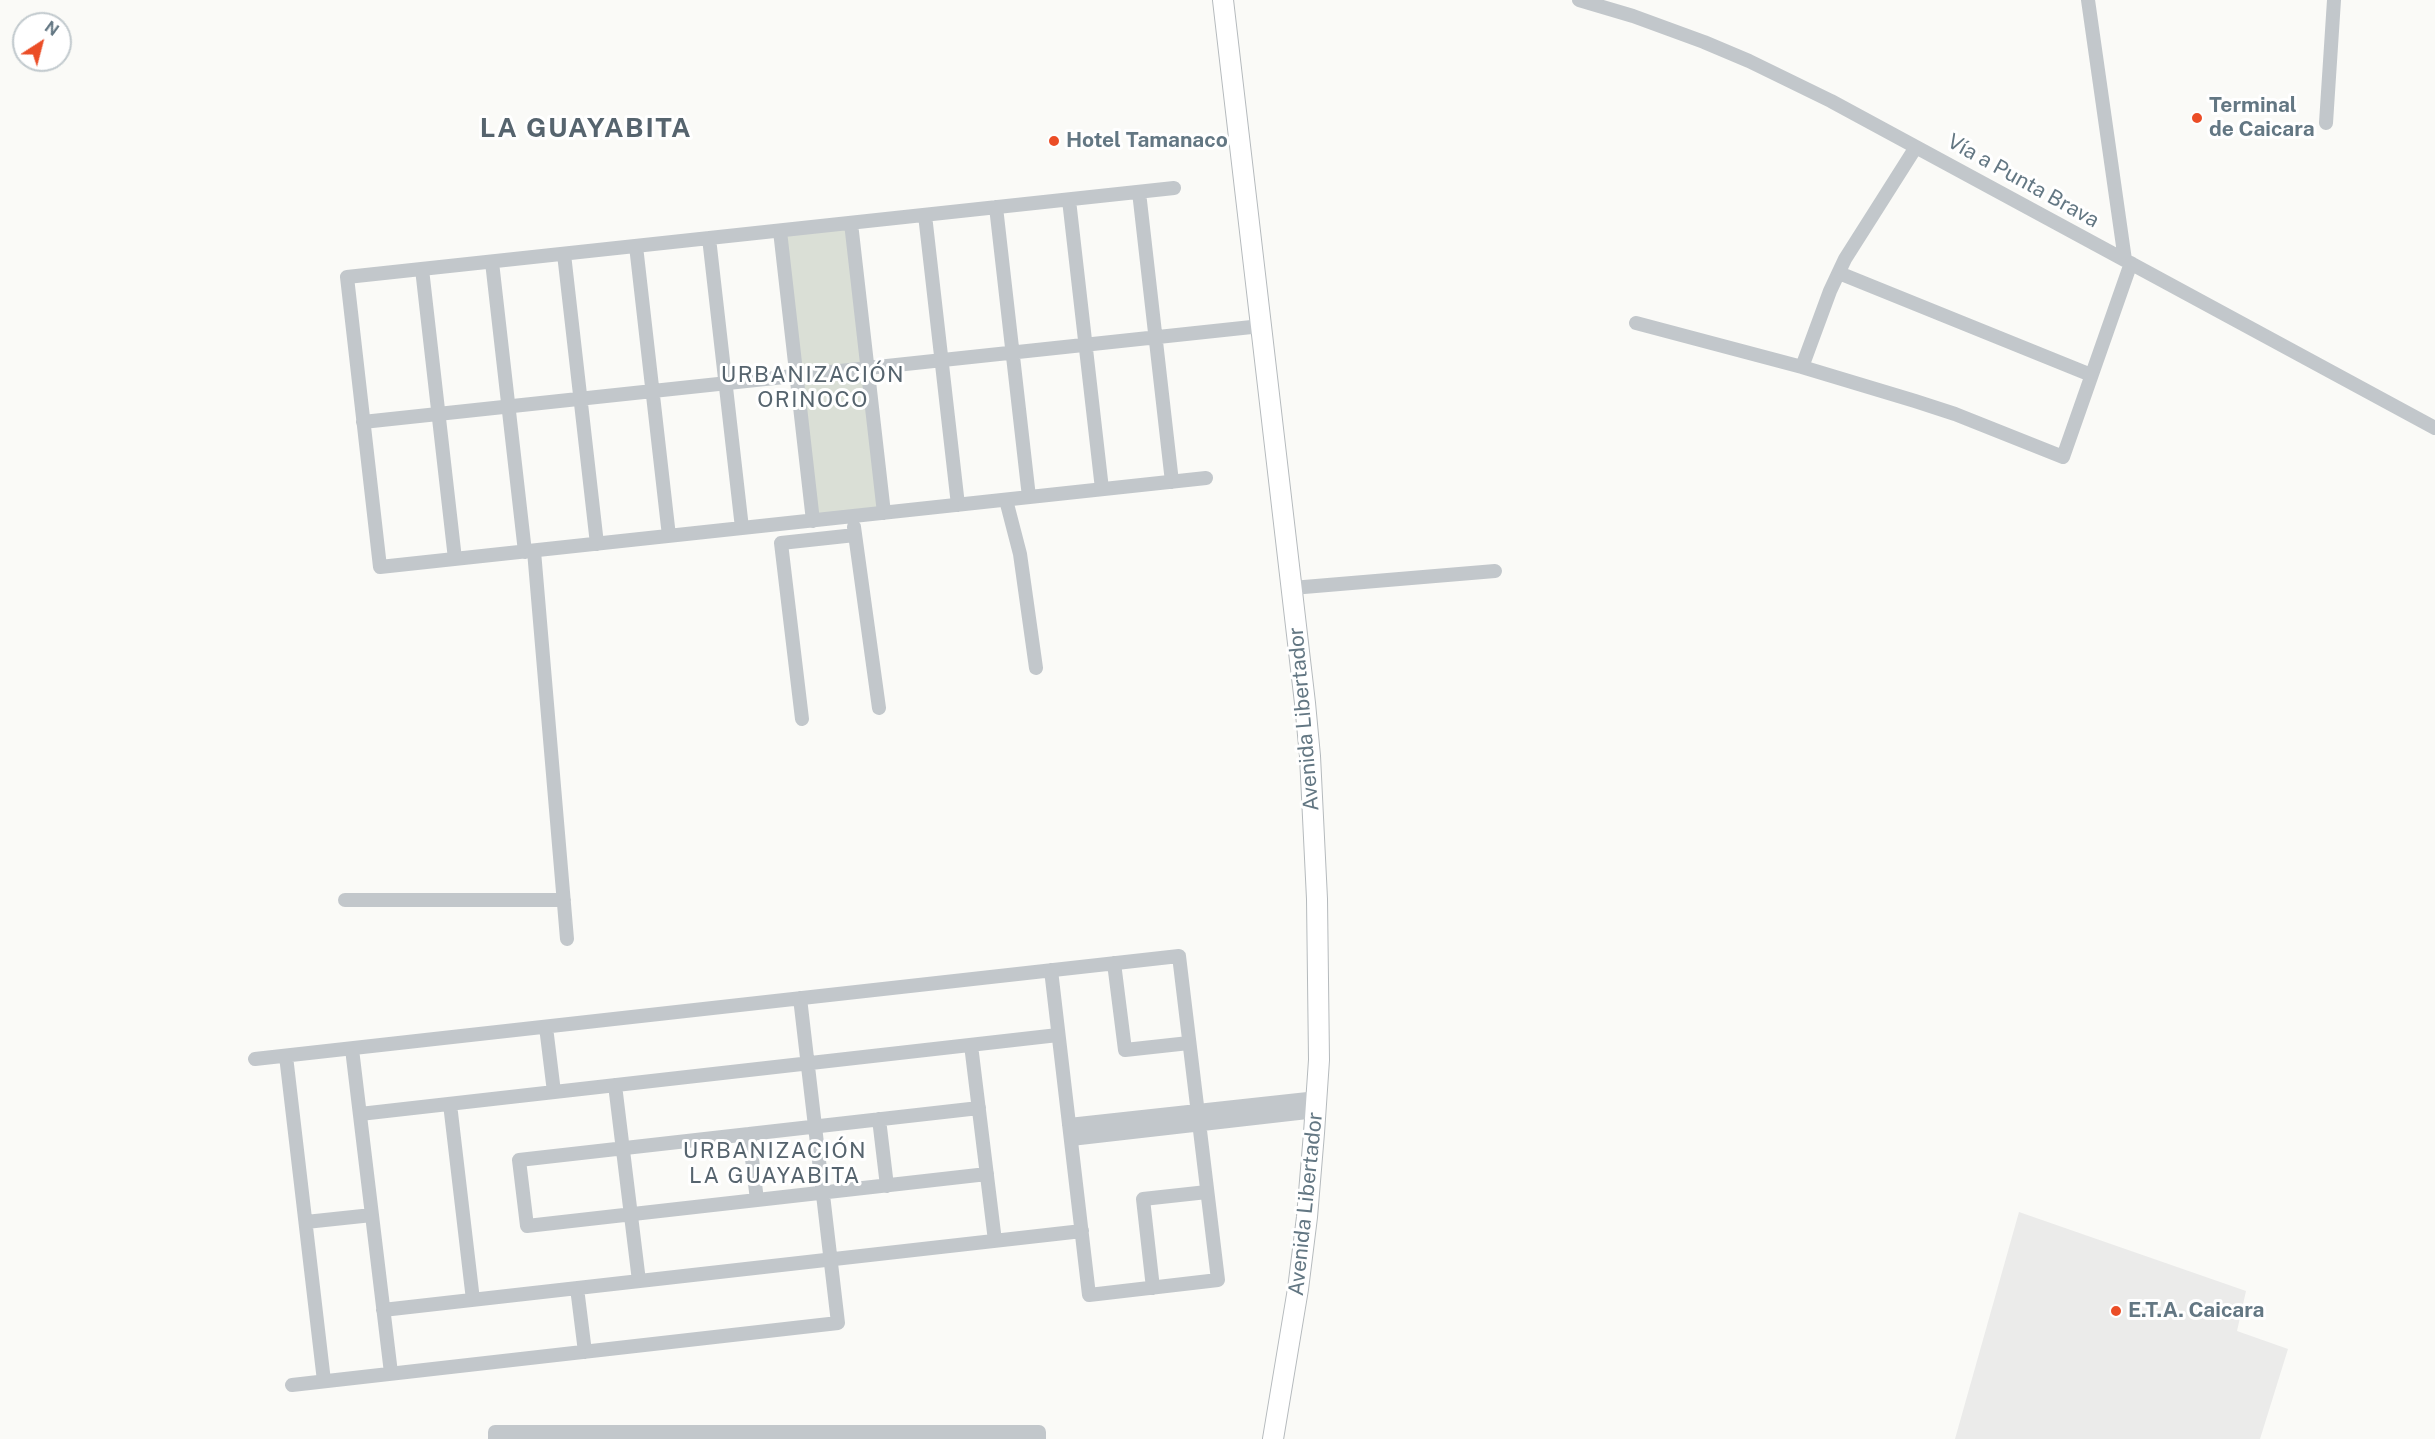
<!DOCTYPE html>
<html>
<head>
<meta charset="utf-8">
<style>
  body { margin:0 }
  #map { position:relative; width:2435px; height:1439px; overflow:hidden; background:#fafaf7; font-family:"Public Sans",sans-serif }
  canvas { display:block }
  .north { position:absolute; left:12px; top:12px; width:60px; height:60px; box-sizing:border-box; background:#fff; border:2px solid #c1c9cd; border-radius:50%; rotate:36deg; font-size:16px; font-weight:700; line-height:24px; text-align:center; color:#637783 }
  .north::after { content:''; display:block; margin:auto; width:21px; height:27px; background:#eb4d26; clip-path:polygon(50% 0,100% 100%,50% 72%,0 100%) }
</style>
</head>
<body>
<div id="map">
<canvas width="2435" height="1439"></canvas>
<div class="north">N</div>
</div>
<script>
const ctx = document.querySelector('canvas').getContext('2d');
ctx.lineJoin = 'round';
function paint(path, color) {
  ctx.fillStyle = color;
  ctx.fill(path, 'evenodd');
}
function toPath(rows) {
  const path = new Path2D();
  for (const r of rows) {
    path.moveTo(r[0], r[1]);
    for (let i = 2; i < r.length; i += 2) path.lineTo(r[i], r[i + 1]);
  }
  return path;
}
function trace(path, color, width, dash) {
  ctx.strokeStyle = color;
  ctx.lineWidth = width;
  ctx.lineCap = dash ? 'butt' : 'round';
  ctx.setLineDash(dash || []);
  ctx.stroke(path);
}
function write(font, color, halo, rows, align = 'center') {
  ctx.font = font + ' "Public Sans",sans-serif';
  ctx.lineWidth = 6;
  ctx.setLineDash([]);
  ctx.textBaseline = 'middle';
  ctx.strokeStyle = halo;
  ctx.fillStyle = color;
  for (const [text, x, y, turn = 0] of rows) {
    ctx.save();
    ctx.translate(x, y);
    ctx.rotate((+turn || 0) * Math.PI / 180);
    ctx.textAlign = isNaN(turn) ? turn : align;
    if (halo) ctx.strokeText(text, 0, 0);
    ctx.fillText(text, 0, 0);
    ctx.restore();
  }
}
paint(toPath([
  [2019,1212,2246,1291,2237,1331,2288,1349,2260,1439,1955,1439]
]), '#ebebea');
paint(toPath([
  [846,229,862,363,801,369,786,236],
  [863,374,878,508,818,515,802,381]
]), '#dadfd6');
const highway = toPath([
  [1223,0,1305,703,1310,756,1317,899,1319,1060,1314,1133,1307,1217,1298,1289,1273,1439]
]);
trace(highway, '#b5babd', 22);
trace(toPath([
  [1579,0,1633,16,1704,42,1749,61,1831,101,2435,428],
  [2088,0,2125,260],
  [2326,123,2334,0],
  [1174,188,347,277,380,567,1206,478],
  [1139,192,1172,482],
  [1069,200,1102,489],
  [996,207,1029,497],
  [925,215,958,505],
  [851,223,884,513],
  [780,231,813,521],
  [709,238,742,528],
  [636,246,669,536],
  [564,254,597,544],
  [492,262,525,552],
  [422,269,455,559],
  [1839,273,2091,375],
  [1636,323,1802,367,1915,401,1955,414,2063,457,2131,263],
  [1802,367,1830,291,1845,259,1916,147],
  [363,422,1261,326],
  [1006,500,1020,554,1036,668],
  [854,527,879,708],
  [534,551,567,939],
  [1292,588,1495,571],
  [802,719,781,543,855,535],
  [345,900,564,900],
  [1114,963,1125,1050,1189,1043],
  [546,1027,554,1092],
  [971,1045,995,1241],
  [352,1049,391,1373],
  [286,1056,324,1381],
  [255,1059,1179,956,1218,1280,1089,1295,1051,970],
  [615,1085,639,1281],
  [450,1104,473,1300],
  [979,1108,519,1160,527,1226,987,1174],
  [360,1114,1058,1035],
  [879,1119,887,1186],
  [1069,1125,1317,1098],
  [749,1134,757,1200],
  [1071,1139,1316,1111],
  [306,1222,372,1215],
  [577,1288,585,1352],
  [1153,1288,1143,1199,1207,1192],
  [383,1310,1082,1231],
  [292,1385,838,1323,800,998],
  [495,1439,495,1432,1039,1432,1039,1439]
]), '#c2c7cb', 14);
trace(highway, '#fff', 20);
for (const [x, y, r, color] of [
  [2197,118,6,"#eb4d26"],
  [1054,141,6,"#eb4d26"],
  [2116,1311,6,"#eb4d26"]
]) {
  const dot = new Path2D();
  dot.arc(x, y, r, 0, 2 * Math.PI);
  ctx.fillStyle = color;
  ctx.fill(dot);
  trace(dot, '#fff', 2);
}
write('bold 21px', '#637783', '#fff', [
  ["Terminal",2209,106],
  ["de Caicara",2209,130],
  ["Hotel Tamanaco",1066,141],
  ["E.T.A. Caicara",2128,1311]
], 'left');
write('21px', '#637783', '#fff', [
  ["Vía a Punta Brava",2023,181,29],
  ["Avenida Libertador",1304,719,-95],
  ["Avenida Libertador",1306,1204,-84]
]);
ctx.letterSpacing = '1.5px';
write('22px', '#56646e', '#fff', [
  ["URBANIZACIÓN",813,375],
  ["ORINOCO",813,400],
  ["URBANIZACIÓN",775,1151],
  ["LA GUAYABITA",775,1176]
]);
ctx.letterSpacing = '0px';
ctx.letterSpacing = '1.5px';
write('bold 27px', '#56646e', '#fff', [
  ["LA GUAYABITA",586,129]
]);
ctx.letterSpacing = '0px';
</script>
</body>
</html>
